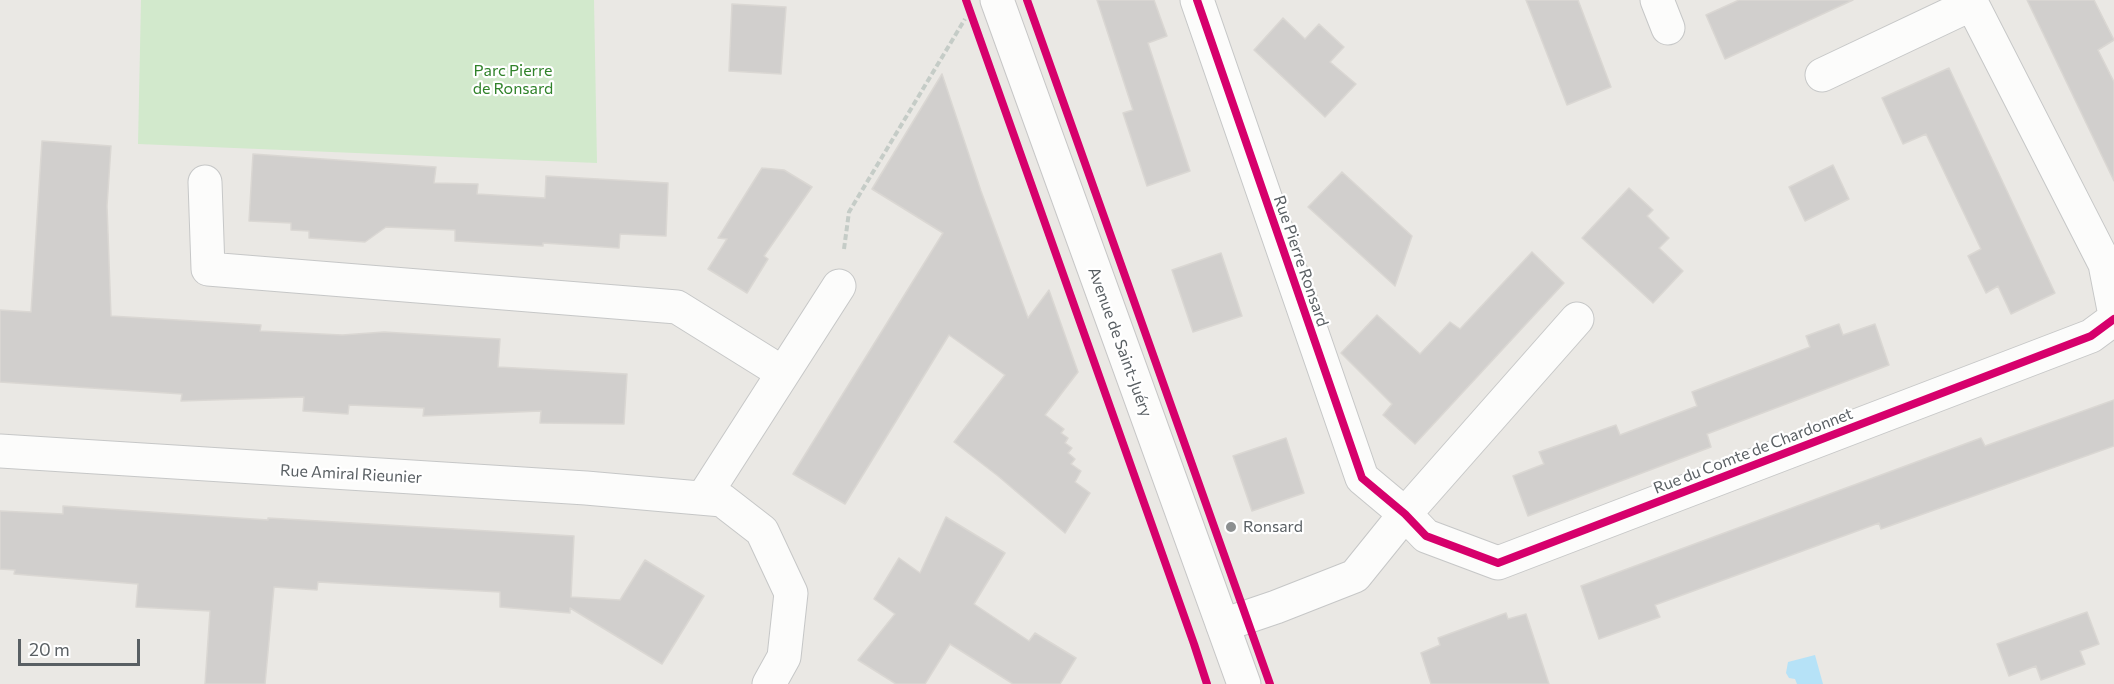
<!DOCTYPE html>
<html>
<head>
<meta charset="utf-8">
<style>
	body { margin:0 }
	#map { position:relative; width:2114px; height:684px; overflow:hidden; background:#eae8e4; font-family:Commissioner,sans-serif }
	canvas { display:block }
	.scale { position:absolute; left:18px; top:639px; width:122px; height:27px; box-sizing:border-box; border:3px solid #595f63; border-top:0; padding-left:8px; font-size:18px; line-height:21px; white-space:nowrap; color:#595f63; -webkit-text-stroke:4px #fff; paint-order:stroke }
</style>
</head>
<body>
<div id="map">
<canvas width="2114" height="684"></canvas>
<div class="scale">20 m</div>
</div>
<script>
const ctx = document.querySelector('canvas').getContext('2d');
ctx.lineJoin = 'round';
function fill(path, color) { ctx.fillStyle = color; ctx.fill(path, 'evenodd'); }
const toPath = rows => new Path2D(rows.map(r => 'M' + r).join(''));
function stroke(path, color, width, dash) { ctx.strokeStyle = color; ctx.lineWidth = width; ctx.lineCap = dash ? 'butt' : 'round'; ctx.setLineDash(dash || []); ctx.stroke(path); }
function write(font, color, halo, rows, align = 'center') {
  ctx.font = font + ' Commissioner,sans-serif'; ctx.lineWidth = 4.5; ctx.setLineDash([]); ctx.textBaseline = 'middle'; ctx.strokeStyle = halo; ctx.fillStyle = color; for (const [text, x, y, turn = 0] of rows) {
    ctx.save(); ctx.translate(x, y); ctx.rotate((+turn || 0) * Math.PI / 180); ctx.textAlign = isNaN(turn) ? turn : align; if (halo) ctx.strokeText(text, 0, 0); ctx.fillText(text, 0, 0); ctx.restore();
  }
}
const green = toPath([
	[141,0,594,0,597,163,138,144]
]);
const water = toPath([
	[1815,655,1823,684,1797,684,1795,679,1789,678,1786,673,1788,662]
]);
const building = toPath([
	[1097,0,1154,0,1167,36,1148,43,1190,171,1147,186,1123,113,1133,110,1097,0],
	[1526,0,1578,0,1611,87,1567,105,1526,0],
	[1739,0,1853,0,1725,59,1706,15,1739,0],
	[2027,0,2094,0,2114,40,2098,50,2114,82,2114,181,2027,0],
	[732,4,786,7,781,74,729,71,732,4],
	[1283,18,1305,39,1319,24,1344,47,1330,62,1356,84,1325,117,1254,50,1283,18],
	[1949,68,2055,293,2011,314,1998,286,1986,293,1968,256,1981,249,1926,134,1903,144,1882,98,1949,68],
	[942,74,981,191,1028,318,1049,290,1078,372,1045,415,1064,429,1061,433,1068,438,1065,443,1072,448,1068,453,1075,459,1071,464,1081,471,1075,482,1090,493,1065,533,998,476,954,442,1005,375,949,335,845,504,793,474,943,233,872,189,942,74],
	[42,141,111,146,107,206,111,316,261,325,260,331,342,335,384,332,500,339,498,367,627,374,624,424,540,423,541,411,423,416,424,408,349,405,348,414,303,411,304,397,181,401,182,394,0,382,0,310,31,312,42,141],
	[253,154,436,167,434,183,478,184,477,194,545,198,546,176,668,183,666,236,620,234,619,248,543,243,543,246,455,241,455,230,386,227,365,242,309,238,309,231,291,230,291,223,249,221,253,154],
	[1833,165,1849,199,1805,221,1789,187,1833,165],
	[762,168,784,170,812,187,764,256,768,259,747,293,708,269,727,239,718,238,762,168],
	[1342,172,1412,236,1395,286,1308,207,1342,172],
	[1629,188,1653,210,1647,216,1669,238,1659,248,1683,271,1653,303,1582,238,1629,188],
	[1532,252,1564,283,1415,444,1383,415,1392,404,1341,353,1377,315,1420,354,1450,322,1460,329,1532,252],
	[1221,253,1242,316,1193,332,1172,270,1221,253],
	[1839,324,1843,335,1875,324,1889,365,1707,434,1711,447,1528,516,1513,476,1544,464,1539,452,1616,425,1620,435,1697,406,1692,392,1810,347,1806,336,1839,324],
	[2114,400,2114,446,1881,529,1879,523,1655,605,1660,617,1599,639,1581,586,1981,438,1985,446,2114,400],
	[1286,438,1304,493,1252,511,1233,456,1286,438],
	[63,506,268,520,268,518,574,536,571,597,620,600,645,560,704,596,662,664,570,608,570,613,500,607,500,592,318,582,317,590,274,587,265,684,205,684,210,611,136,607,138,584,14,574,15,570,0,569,0,511,63,514,63,506],
	[946,517,1005,553,974,604,1029,641,1035,633,1076,658,1060,684,1013,684,950,644,925,684,896,684,858,660,895,614,874,599,899,558,920,573,946,517],
	[2087,612,2099,644,2080,651,2085,664,2041,680,2036,666,2009,676,1997,644,2087,612],
	[1506,613,1508,619,1526,614,1549,684,1431,684,1421,653,1440,645,1438,638,1506,613]
]);
const path = toPath([
	[844,249,849,212,965,19]
]);
const minor = toPath([
	[1197,0,1362,478,1405,514,1426,536,1498,563,2091,336,2114,319],
	[1657,0,1668,28],
	[1970,0,2105,264,2114,310],
	[1822,75,1972,4],
	[205,182,208,269,677,307,783,373],
	[0,451,586,488,722,500,762,531,791,593,784,657,769,684],
	[703,498,839,286],
	[1223,625,1276,607,1355,576,1405,514,1577,319]
]);
const secondary = toPath([
	[997,0,1244,684]
]);
const cycleway = toPath([
	[966,0,1194,644,1207,684],
	[1027,0,1270,684],
	[1197,0,1362,478,1405,514,1426,536,1498,563,2091,336,2114,319]
]);
const markers = [
	[1231,527,6,"#8c8f90"]
];
const parkNames = [
	["Parc Pierre",513,71],
	["de Ronsard",513,89]
];
const streetNames = [
	["Rue Pierre Ronsard",1301,261,71],
	["Avenue de Saint-Juéry",1120,342,70],
	["Rue du Comte de Chardonnet",1753,451,-21],
	["Rue Amiral Rieunier",351,474,3]
];
const poiNames = [
	["Ronsard",1243,527]
];
fill(green, '#d2e9cc');
fill(water, '#b6e2f7');
fill(building, '#d1cfcd');
stroke(building, '#dad7d3', 1.5);
stroke(minor, '#c6c7c7', 35);
stroke(secondary, '#c7c7c7', 35);
stroke(path, '#c5ccc7', 4, [6, 3]);
stroke(minor, '#fcfcfb', 33);
stroke(secondary, '#fcfcfb', 33);
stroke(cycleway, '#d6006c', 8);
for (const [x, y, r, color] of markers) { const dot = new Path2D(); dot.arc(x, y, r, 0, 2 * Math.PI); ctx.fillStyle = color; ctx.fill(dot); stroke(dot, '#fff', 2); }
write('16px', '#30822a', '#fff', parkNames);
write('16px', '#595f63', '#fff', streetNames);
write('16px', '#595f63', '#fff', poiNames, 'left');
</script>
</body>
</html>
